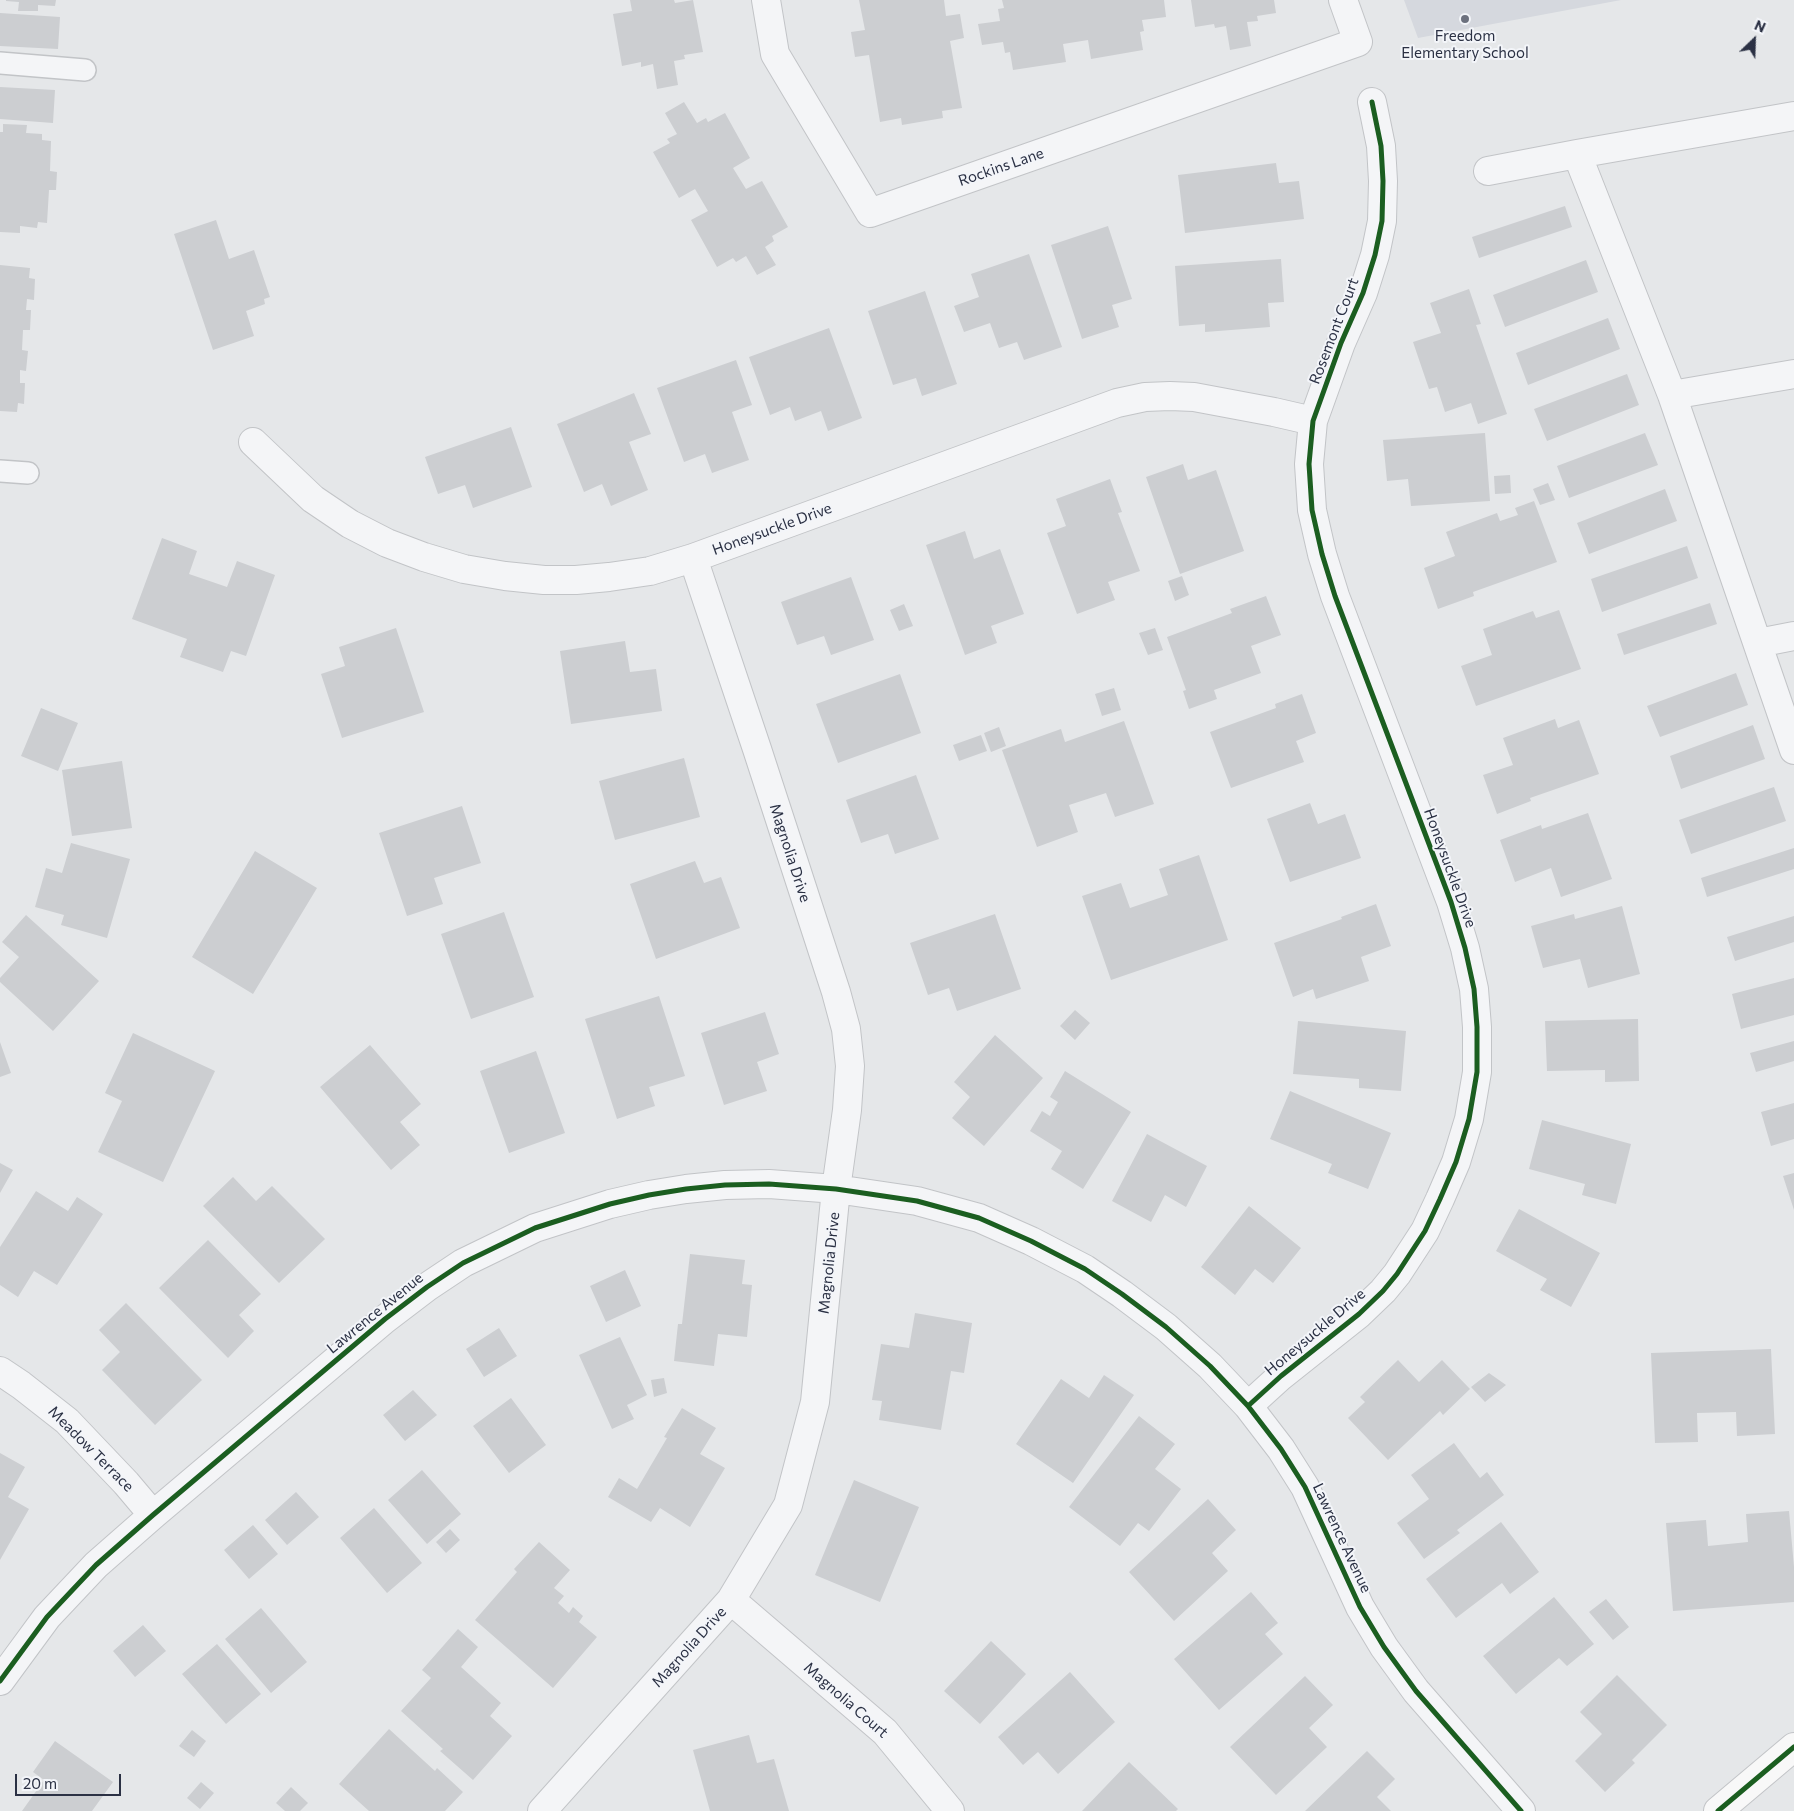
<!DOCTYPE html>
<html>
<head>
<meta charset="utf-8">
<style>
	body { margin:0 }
	#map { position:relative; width:1794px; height:1811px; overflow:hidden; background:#e5e7e9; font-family:Commissioner,sans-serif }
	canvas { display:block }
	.north { position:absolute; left:1729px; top:15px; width:50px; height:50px; -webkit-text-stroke:4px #f3f5f9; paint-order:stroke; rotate:24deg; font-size:14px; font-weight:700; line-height:20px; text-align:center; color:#2b3144 }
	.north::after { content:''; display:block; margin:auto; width:18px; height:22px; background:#2b3144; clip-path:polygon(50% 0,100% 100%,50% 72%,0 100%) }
	.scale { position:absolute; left:15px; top:1774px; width:106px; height:22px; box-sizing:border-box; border:2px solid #2b3144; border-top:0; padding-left:6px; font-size:15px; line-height:18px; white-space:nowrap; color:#2b3144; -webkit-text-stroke:4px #f3f5f9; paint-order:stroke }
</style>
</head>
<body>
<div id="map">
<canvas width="1794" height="1811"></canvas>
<div class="north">N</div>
<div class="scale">20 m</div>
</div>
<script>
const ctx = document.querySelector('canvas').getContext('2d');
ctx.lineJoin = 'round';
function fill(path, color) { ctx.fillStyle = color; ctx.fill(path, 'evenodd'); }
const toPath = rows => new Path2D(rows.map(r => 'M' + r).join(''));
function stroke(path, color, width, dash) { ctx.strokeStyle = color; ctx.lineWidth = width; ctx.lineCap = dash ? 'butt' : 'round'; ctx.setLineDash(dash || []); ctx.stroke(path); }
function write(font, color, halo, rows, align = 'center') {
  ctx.font = font + ' Commissioner,sans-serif'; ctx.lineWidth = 4; ctx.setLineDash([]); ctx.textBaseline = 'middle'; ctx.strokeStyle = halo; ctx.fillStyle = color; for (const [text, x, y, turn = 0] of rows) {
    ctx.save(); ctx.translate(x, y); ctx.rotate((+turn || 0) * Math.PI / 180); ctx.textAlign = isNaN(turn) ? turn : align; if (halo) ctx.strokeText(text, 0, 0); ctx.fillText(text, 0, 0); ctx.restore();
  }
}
const built = toPath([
	[1404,0,1621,0,1418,38]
]);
const building = toPath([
	[6,0,56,0,55,6,38,5,38,11,18,11,19,2,6,1],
	[630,0,674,0,675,3,693,0,703,52,684,55,685,59,674,61,678,85,657,89,653,64,641,67,641,62,622,66,613,14,632,11],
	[859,0,944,0,946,16,960,14,964,38,950,41,962,108,942,111,943,118,902,125,901,118,880,122,869,55,855,57,851,32,865,30],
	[1002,0,1164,0,1166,17,1142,20,1144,31,1140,32,1143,50,1091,59,1088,40,1063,44,1066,62,1013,70,1010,52,1005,53,1003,42,982,45,978,24,1000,21,998,9,1004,8],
	[1191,0,1274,0,1276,13,1257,16,1258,21,1247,22,1251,46,1230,50,1226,26,1215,28,1214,24,1195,27],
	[0,13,60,17,58,49,0,46],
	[0,87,55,90,53,123,0,119],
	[684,102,697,123,706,118,708,122,725,113,750,158,733,168,746,189,762,181,788,227,772,236,774,241,765,247,776,265,757,275,746,256,736,262,733,258,717,267,691,220,708,211,695,189,679,198,653,152,670,143,667,139,677,134,665,113],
	[3,124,27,125,26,133,42,134,42,140,51,141,50,171,57,172,56,190,49,190,47,223,38,222,37,228,20,226,20,233,0,232,0,132,3,132],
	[1276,163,1279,183,1299,181,1304,219,1185,233,1178,175],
	[1565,206,1572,227,1479,258,1472,237],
	[216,220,229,259,254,250,270,297,264,299,265,304,246,311,254,336,213,350,174,234],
	[1108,226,1132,299,1112,305,1119,327,1082,339,1051,245],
	[1029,254,1062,347,1024,360,1017,342,999,348,990,323,964,332,954,306,979,297,971,274],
	[1281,259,1284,302,1268,303,1270,327,1205,332,1205,324,1179,326,1175,266],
	[1586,260,1598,292,1505,327,1493,295],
	[0,265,30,268,29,278,35,279,34,300,27,299,26,310,31,310,30,330,23,330,22,350,28,351,26,371,20,370,20,383,25,383,24,404,18,403,17,412,0,411],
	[1469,289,1481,324,1476,325,1507,414,1478,424,1471,403,1445,412,1437,387,1429,389,1413,342,1441,333,1430,303],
	[925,291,957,384,922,396,916,378,893,385,868,311],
	[1608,318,1620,349,1528,385,1516,353],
	[829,328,862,418,828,431,821,411,795,421,790,407,770,415,749,357],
	[736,360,752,405,732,412,749,460,712,473,705,454,684,462,657,388],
	[1627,374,1639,405,1547,441,1534,409],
	[634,393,651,434,629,442,648,490,611,506,602,484,584,492,557,424],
	[511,427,532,487,473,508,465,485,438,494,425,457],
	[1485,433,1490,501,1411,506,1408,479,1387,481,1383,440],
	[1645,433,1658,465,1569,498,1557,466],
	[1183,464,1188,480,1216,470,1244,551,1180,574,1146,477],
	[1510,475,1511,493,1495,494,1494,476],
	[1110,479,1122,512,1118,513,1140,571,1108,582,1115,600,1077,614,1047,533,1066,526,1056,499],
	[1548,483,1555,500,1540,505,1533,489],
	[1665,489,1677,521,1589,554,1577,523],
	[1534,501,1557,562,1473,592,1474,596,1438,609,1424,568,1455,556,1446,532,1497,513,1500,521,1518,515,1515,508],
	[965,531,974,559,1000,549,1024,614,991,626,997,643,965,655,926,545],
	[162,538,197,551,189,574,227,587,237,561,275,575,246,656,231,651,223,672,180,657,187,639,132,619],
	[1687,546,1698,578,1602,612,1591,579],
	[1182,576,1189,595,1175,601,1168,581],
	[851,577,874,640,831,655,824,636,797,645,781,602],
	[1266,596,1281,635,1251,646,1261,673,1214,690,1217,699,1189,709,1183,691,1186,690,1167,637,1232,613,1230,609],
	[1710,603,1717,624,1624,655,1617,634],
	[904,604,913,626,899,631,890,610],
	[1559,610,1581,669,1476,706,1461,666,1492,655,1483,629,1533,611,1536,618],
	[396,628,424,712,342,738,321,674,345,666,339,647],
	[1155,628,1163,650,1148,655,1139,633],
	[625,641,630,672,656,669,662,711,571,724,560,651],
	[1736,673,1748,705,1660,737,1647,706],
	[900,674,921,733,838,763,816,704],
	[1114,688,1121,710,1102,716,1095,694],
	[1302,694,1316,733,1296,741,1304,762,1231,788,1210,732,1276,708,1275,704],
	[41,708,78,723,58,771,21,756],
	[1555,719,1558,728,1579,720,1599,774,1530,798,1531,801,1497,814,1483,775,1513,765,1503,738],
	[1124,721,1154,804,1115,817,1106,793,1069,805,1078,832,1037,847,1002,750,1061,729,1065,742],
	[1753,725,1765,759,1681,789,1670,756],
	[999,727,1006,746,991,752,984,733],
	[981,735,987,751,959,761,953,745],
	[684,758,700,817,615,840,599,781],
	[122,761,132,828,72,836,62,770],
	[916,775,939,839,895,854,888,834,861,843,846,800],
	[1774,787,1786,821,1691,854,1679,820],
	[1310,803,1318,824,1345,814,1361,858,1290,882,1267,819],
	[462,806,481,863,434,878,443,904,407,916,379,833],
	[1588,813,1612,879,1561,897,1551,868,1515,882,1500,840,1541,825,1542,829],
	[71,843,130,859,107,938,61,925,64,915,35,907,46,868,62,873],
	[1794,848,1794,869,1707,897,1701,878],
	[255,851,317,888,253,994,192,957],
	[1199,855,1228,940,1111,980,1082,896,1121,883,1130,908,1168,895,1159,869],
	[695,861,704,883,721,877,740,928,656,959,630,884],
	[1376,904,1391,946,1361,957,1369,981,1316,999,1313,989,1293,997,1274,943,1342,919,1341,917],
	[1622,906,1640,974,1588,988,1580,959,1543,968,1531,926,1574,914,1575,919],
	[504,912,534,997,471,1019,441,934],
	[995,914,1021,989,957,1011,949,988,928,995,910,943],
	[26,915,99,981,53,1031,0,982,0,978,19,957,2,942],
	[1794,916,1794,942,1735,961,1727,937],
	[1794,978,1794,1015,1741,1029,1732,994],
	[659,996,685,1076,649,1087,655,1106,617,1119,585,1019],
	[1075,1010,1090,1023,1075,1040,1060,1026],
	[765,1012,779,1054,757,1062,767,1091,724,1105,701,1033],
	[1638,1019,1639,1081,1605,1082,1605,1070,1547,1071,1545,1021],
	[1298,1021,1406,1031,1401,1091,1359,1088,1359,1079,1293,1074],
	[133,1033,215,1071,163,1182,98,1152,122,1101,105,1093],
	[995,1035,1043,1078,984,1146,952,1118,970,1097,954,1082],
	[1794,1041,1794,1061,1756,1072,1750,1053],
	[0,1042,11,1073,0,1077],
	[370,1045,421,1104,400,1122,420,1145,391,1170,320,1087],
	[536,1051,565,1133,509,1153,480,1071],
	[1065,1071,1131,1112,1083,1189,1051,1169,1062,1151,1030,1131,1042,1111,1050,1116,1058,1102,1050,1097],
	[1290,1091,1391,1133,1368,1189,1328,1173,1332,1164,1270,1139],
	[1794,1103,1794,1139,1771,1146,1761,1112],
	[1542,1120,1631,1144,1616,1204,1582,1195,1585,1184,1529,1169],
	[1147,1134,1207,1166,1186,1207,1165,1195,1151,1222,1112,1201],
	[0,1163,13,1170,0,1193],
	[1794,1173,1794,1210,1783,1176],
	[233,1177,256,1201,272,1186,325,1239,279,1283,203,1206],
	[36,1191,68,1211,77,1197,103,1214,57,1285,34,1271,18,1297,0,1285,0,1247],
	[1249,1206,1301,1248,1273,1283,1255,1269,1235,1295,1201,1267],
	[1519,1209,1600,1253,1571,1307,1540,1290,1547,1279,1496,1251],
	[208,1240,261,1294,239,1315,254,1331,228,1358,159,1288],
	[690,1254,745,1260,742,1284,752,1285,747,1337,718,1334,714,1366,674,1361,678,1324,682,1324],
	[625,1270,641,1306,606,1322,590,1286],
	[126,1303,202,1380,155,1425,102,1370,120,1352,99,1330],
	[915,1313,972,1323,964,1373,951,1371,941,1430,879,1420,882,1401,872,1400,881,1344,909,1348],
	[499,1328,517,1356,484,1377,466,1349],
	[620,1337,647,1395,627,1405,634,1419,612,1429,579,1355],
	[1771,1349,1775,1434,1737,1436,1736,1412,1697,1413,1698,1442,1655,1443,1651,1353],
	[1398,1360,1419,1382,1442,1360,1470,1389,1443,1415,1440,1411,1388,1460,1348,1418,1365,1402,1360,1397],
	[1489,1373,1506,1385,1485,1402,1471,1387],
	[1104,1375,1134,1395,1073,1483,1016,1444,1061,1379,1089,1398],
	[664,1378,667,1393,654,1397,651,1380],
	[413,1390,437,1415,405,1441,383,1415],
	[511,1398,546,1445,509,1473,473,1426],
	[682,1408,716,1428,700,1454,725,1468,690,1527,660,1508,651,1522,608,1497,619,1478,637,1489,667,1438,664,1437],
	[1139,1416,1175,1444,1155,1469,1181,1489,1149,1531,1138,1523,1120,1546,1069,1507],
	[1454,1443,1480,1478,1487,1472,1504,1495,1457,1530,1460,1533,1424,1559,1397,1523,1429,1499,1411,1475],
	[0,1453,25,1467,8,1497,29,1509,0,1560],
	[422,1470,461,1514,427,1544,388,1500],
	[854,1480,919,1507,880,1602,815,1575],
	[296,1492,319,1517,287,1545,265,1520],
	[1208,1499,1236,1530,1212,1553,1228,1571,1174,1621,1129,1572],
	[374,1508,422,1563,387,1593,340,1538],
	[1789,1511,1794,1567,1794,1602,1673,1611,1666,1523,1706,1520,1708,1546,1748,1542,1746,1514],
	[1501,1522,1539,1572,1510,1594,1502,1583,1456,1618,1426,1579],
	[253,1525,278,1554,249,1579,224,1550],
	[450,1529,460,1540,446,1553,436,1542],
	[539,1542,570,1570,554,1588,564,1596,558,1603,569,1613,573,1607,583,1616,579,1622,597,1637,553,1688,475,1620,517,1572,514,1569],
	[1251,1592,1278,1623,1265,1634,1283,1654,1219,1710,1174,1659],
	[1554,1597,1594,1644,1567,1666,1559,1658,1516,1694,1483,1656],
	[1606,1599,1629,1627,1613,1640,1589,1612],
	[261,1608,307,1662,271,1693,225,1639],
	[143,1625,166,1651,135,1677,113,1651],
	[458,1629,478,1647,461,1667,501,1703,490,1716,512,1736,473,1780,440,1751,443,1749,401,1711,431,1678,422,1670],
	[991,1641,1026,1674,980,1724,944,1691],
	[217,1644,261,1694,226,1724,182,1674],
	[1070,1672,1115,1722,1058,1774,1038,1752,1023,1765,998,1737],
	[1617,1675,1667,1725,1632,1760,1635,1763,1605,1792,1575,1761,1602,1734,1580,1712],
	[1305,1676,1333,1705,1309,1728,1327,1747,1276,1795,1230,1747],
	[389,1729,435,1771,437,1768,463,1792,445,1811,369,1811,339,1784],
	[192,1730,206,1741,194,1757,179,1746],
	[749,1735,757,1763,774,1759,789,1811,710,1811,693,1750],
	[55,1741,113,1782,92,1811,22,1811,44,1780,33,1772],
	[1367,1751,1395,1779,1377,1797,1391,1811,1305,1811],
	[1129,1762,1178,1809,1176,1811,1082,1811],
	[201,1782,214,1793,200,1809,187,1798],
	[291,1787,308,1803,300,1811,285,1811,276,1803]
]);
const service = toPath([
	[0,63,85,70],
	[0,471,28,473]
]);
const minor = toPath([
	[766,0,775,54,870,213,1358,42,1343,0],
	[1577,154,1672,395,1794,750],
	[1488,171,1577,154,1794,116],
	[1672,395,1794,374],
	[253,442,313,499,350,524,387,543,424,557,464,569,505,576,544,580,576,580,609,577,650,571,693,558,1117,403,1145,397,1170,396,1194,397,1274,412,1313,421],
	[1758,643,1794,636],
	[0,1371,21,1385,67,1421,126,1483,153,1515],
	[1248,1406,1281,1376,1359,1314,1383,1291,1397,1274,1425,1231,1440,1199,1456,1162,1469,1119,1477,1072,1477,1027,1474,989,1465,948,1451,902,1335,596,1322,554,1312,510,1309,464,1313,421,1341,343,1363,293,1375,255,1382,221,1383,181,1381,146,1372,102],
	[731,1600,885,1732,950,1811],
	[0,1681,47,1617,96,1565,153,1515,385,1319,427,1287,463,1263,535,1228,610,1204,649,1195,686,1189,725,1185,769,1184,836,1189,917,1201,979,1218,1031,1241,1085,1269,1122,1294,1166,1327,1210,1366,1248,1406,1281,1449,1305,1487,1360,1607,1384,1647,1416,1691,1521,1811],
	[542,1811,731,1600,788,1505,815,1402,836,1189,847,1110,850,1066,846,1029,836,992,757,749,693,558]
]);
const secondary = toPath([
	[1718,1811,1794,1747]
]);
const cycleway = toPath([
	[1248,1406,1281,1376,1359,1314,1383,1291,1397,1274,1425,1231,1440,1199,1456,1162,1469,1119,1477,1072,1477,1027,1474,989,1465,948,1451,902,1335,596,1322,554,1312,510,1309,464,1313,421,1341,343,1363,293,1375,255,1382,221,1383,181,1381,146,1372,102],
	[0,1681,47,1617,96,1565,153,1515,385,1319,427,1287,463,1263,535,1228,610,1204,649,1195,686,1189,725,1185,769,1184,836,1189,917,1201,979,1218,1031,1241,1085,1269,1122,1294,1166,1327,1210,1366,1248,1406,1281,1449,1305,1487,1360,1607,1384,1647,1416,1691,1521,1811],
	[1718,1811,1794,1747]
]);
const markers = [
	[1465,19,5,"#6c717e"]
];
const poiNames = [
	["Freedom",1465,36],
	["Elementary School",1465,53]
];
const streetNames = [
	["Rockins Lane",1001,167,-19],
	["Rosemont Court",1334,331,-69],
	["Honeysuckle Drive",772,529,-20],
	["Magnolia Drive",790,853,72],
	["Honeysuckle Drive",1450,868,70],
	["Magnolia Drive",829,1263,-84],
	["Lawrence Avenue",375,1313,-39],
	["Honeysuckle Drive",1315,1332,-40],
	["Meadow Terrace",91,1449,45],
	["Lawrence Avenue",1342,1538,65],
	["Magnolia Drive",689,1647,-48],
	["Magnolia Court",846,1700,41]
];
fill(built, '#d5d8de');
fill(building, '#ccced1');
stroke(service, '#c2c4c7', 24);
stroke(minor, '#c2c4c7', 30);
stroke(secondary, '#c2c4c7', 30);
stroke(service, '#f4f5f7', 21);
stroke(minor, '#f4f5f7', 28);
stroke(secondary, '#f8f8f8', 28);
stroke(cycleway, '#1b5e20', 5);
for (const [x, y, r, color] of markers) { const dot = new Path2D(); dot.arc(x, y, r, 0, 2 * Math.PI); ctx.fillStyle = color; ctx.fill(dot); stroke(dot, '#f3f5f9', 2); }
write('15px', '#2b3144', '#f3f5f9', poiNames);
write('15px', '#2b3144', '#f3f5f9', streetNames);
</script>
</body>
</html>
